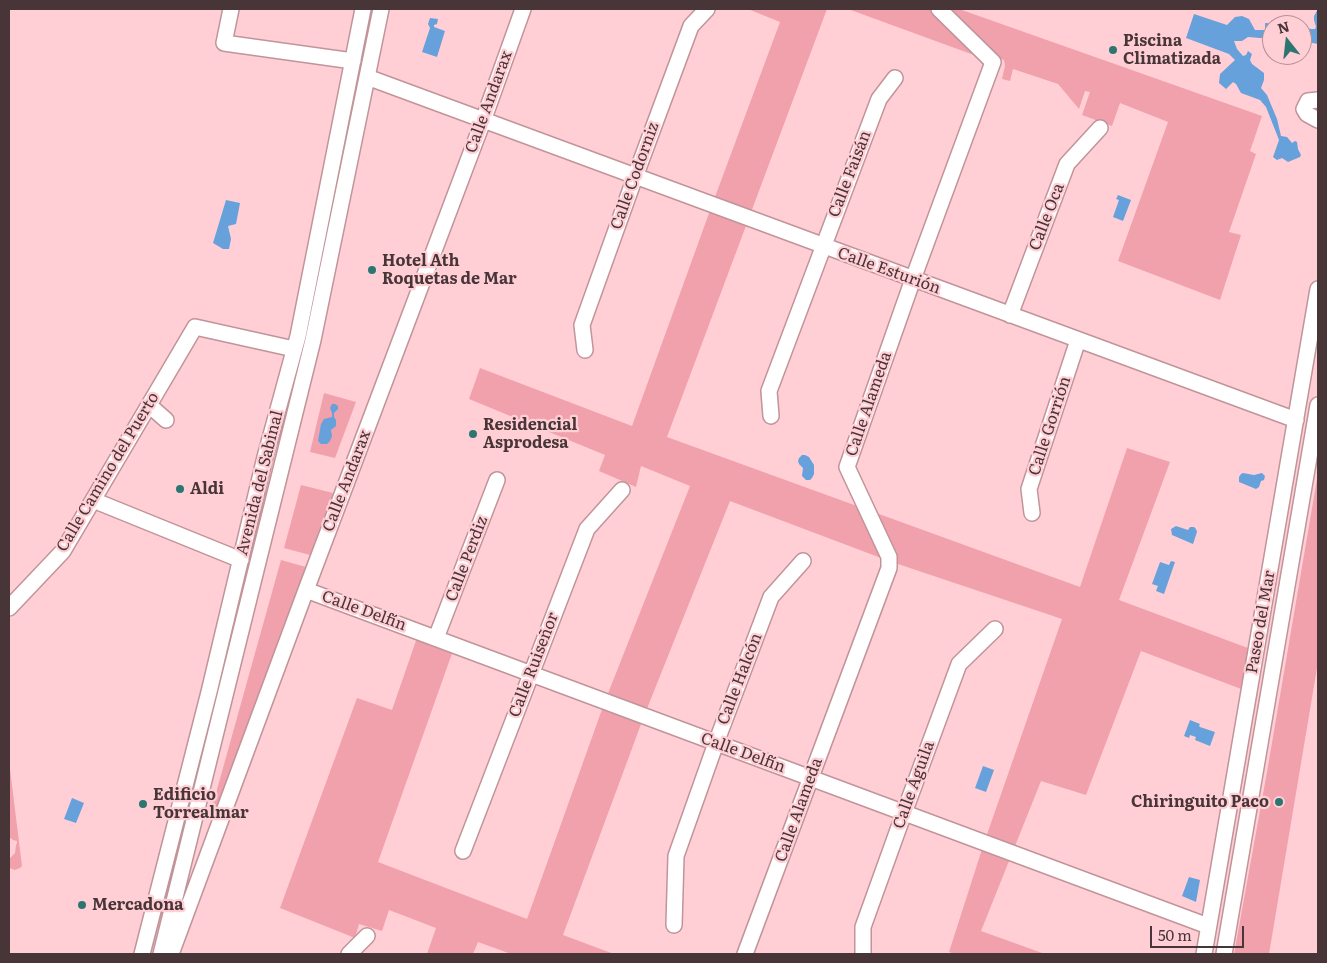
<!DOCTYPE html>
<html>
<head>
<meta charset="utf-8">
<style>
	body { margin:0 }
	#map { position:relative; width:1327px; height:963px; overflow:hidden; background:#ffcfd5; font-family:Literata,serif }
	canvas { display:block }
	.frame { position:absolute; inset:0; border:10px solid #483537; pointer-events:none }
	.north { position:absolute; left:1262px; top:15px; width:50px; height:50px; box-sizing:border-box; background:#ffcfd5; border:1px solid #b69196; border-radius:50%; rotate:344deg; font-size:14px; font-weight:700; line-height:20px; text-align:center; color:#483537 }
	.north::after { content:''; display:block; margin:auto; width:18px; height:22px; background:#2c7570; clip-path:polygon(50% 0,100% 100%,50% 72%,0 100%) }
	.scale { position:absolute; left:1150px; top:926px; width:94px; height:22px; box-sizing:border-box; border:2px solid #483537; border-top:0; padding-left:6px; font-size:15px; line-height:18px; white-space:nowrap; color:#483537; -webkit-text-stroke:4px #ffcfd5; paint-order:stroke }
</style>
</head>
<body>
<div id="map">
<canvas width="1327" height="963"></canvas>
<div class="frame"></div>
<div class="north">N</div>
<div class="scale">50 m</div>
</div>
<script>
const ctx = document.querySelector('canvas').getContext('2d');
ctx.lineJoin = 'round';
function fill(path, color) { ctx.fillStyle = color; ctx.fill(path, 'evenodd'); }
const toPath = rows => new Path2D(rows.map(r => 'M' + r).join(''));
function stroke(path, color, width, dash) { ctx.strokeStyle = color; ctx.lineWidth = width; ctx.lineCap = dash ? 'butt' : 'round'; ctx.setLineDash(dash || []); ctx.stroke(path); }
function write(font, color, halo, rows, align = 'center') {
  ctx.font = font + ' Literata,serif'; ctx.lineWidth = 4.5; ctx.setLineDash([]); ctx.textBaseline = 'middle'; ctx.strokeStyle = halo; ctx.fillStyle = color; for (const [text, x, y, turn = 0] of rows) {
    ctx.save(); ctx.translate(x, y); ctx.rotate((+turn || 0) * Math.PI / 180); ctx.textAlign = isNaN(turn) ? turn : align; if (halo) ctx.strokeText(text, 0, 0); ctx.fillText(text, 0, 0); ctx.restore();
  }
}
const green = toPath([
	[748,9,827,9,667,437,1080,587,1127,448,1170,462,1119,600,1256,651,1249,692,1141,651,1086,795,1041,781,981,931,1045,954,955,954,949,952,984,843,1062,619,889,561,730,501,644,716,563,935,614,954,511,954,478,942,473,954,427,954,436,928,389,910,382,931,359,924,355,938,280,908,357,698,392,710,419,632,455,645,378,862,527,919,605,701,690,486,641,466,636,487,599,471,605,455,469,399,480,368,632,426,712,205,780,22],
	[848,9,959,9,1262,116,1250,151,1256,154,1229,232,1241,235,1220,300,1118,261,1168,122,1120,103,1112,126,1082,115,1090,92,1085,91,1079,109,1058,84,1013,69,1010,81,1002,79,1005,66,1004,60,984,53,993,62],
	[324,393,356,402,335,458,310,452],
	[1318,473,1318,662,1269,954,1234,954,1267,772],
	[301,485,333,493,310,555,284,548],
	[281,560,306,567,220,814,211,811],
	[9,761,22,866,20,868,15,870,9,868,9,859,15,853,16,845,17,843,17,841,13,840,9,837]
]);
const water = toPath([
	[1318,9,1318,44,1302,41,1302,28,1312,29,1315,29,1316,27,1314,20,1314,16],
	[1194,14,1227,25,1235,17,1242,16,1249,19,1255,30,1265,30,1265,23,1281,24,1282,25,1272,25,1272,39,1248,37,1242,41,1234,41,1237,49,1243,56,1246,55,1248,51,1252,54,1250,60,1252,64,1264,73,1264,80,1261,88,1267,95,1277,119,1281,136,1287,137,1292,143,1295,141,1297,142,1298,149,1301,155,1300,157,1288,162,1282,158,1277,160,1273,157,1279,140,1266,107,1260,100,1241,93,1236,84,1233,82,1226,89,1219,83,1220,74,1235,60,1229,54,1186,38],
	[430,18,438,19,437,24,434,25,434,27,445,31,437,57,422,52,430,28,428,24],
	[1118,195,1131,200,1123,221,1113,217,1119,200,1116,199],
	[226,200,240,203,236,224,228,226,231,239,229,249,223,249,213,243],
	[332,404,335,404,338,406,338,409,334,413,334,417,336,420,336,426,331,430,332,436,330,441,327,444,321,444,318,441,321,424,324,419,332,417,332,413,330,408],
	[802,455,805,455,809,457,814,465,814,474,812,478,810,480,806,480,802,476,803,468,799,464,798,461,799,458],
	[1243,473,1254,475,1262,473,1265,476,1264,480,1261,481,1259,487,1256,489,1239,482,1239,477,1241,474],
	[1176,526,1188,530,1190,527,1194,527,1196,529,1197,532,1193,544,1172,535,1171,529],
	[1171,561,1175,562,1164,594,1156,591,1158,586,1152,584,1160,562,1169,565],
	[1190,720,1200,724,1199,726,1200,727,1215,732,1210,746,1195,740,1196,737,1190,735,1189,738,1184,736],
	[983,766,994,770,986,792,975,788],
	[72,798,84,803,76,823,64,819],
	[1189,877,1200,880,1196,902,1182,896]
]);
const minor = toPath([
	[231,9,224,43,353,61],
	[367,77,1296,420],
	[1318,100,1308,101,1304,109,1307,114,1318,120],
	[1010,315,1067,164,1100,128],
	[585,350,582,325,635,177,691,26,707,9],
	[149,405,166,420],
	[771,416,769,391,879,99,895,78],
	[93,500,241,560],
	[1032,513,1029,489,1078,340],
	[306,590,1208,926],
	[9,608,63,551,195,327,294,349],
	[436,638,497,480],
	[463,851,587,529,622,490],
	[674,925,676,856,716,743,771,597,803,561],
	[142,954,209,692,265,457,298,336,363,9],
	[161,954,313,340,381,9],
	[171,954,306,590,483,121,523,9],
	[349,954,367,936],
	[745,954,889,568,889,557,847,467,913,279,993,62,939,9],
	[863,954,863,927,904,813,959,664,995,629],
	[1204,954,1318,289],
	[1224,954,1318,405]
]);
const markers = [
	[1113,50,5,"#2c7570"],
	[372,270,5,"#2c7570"],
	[473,434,5,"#2c7570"],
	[180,489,5,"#2c7570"],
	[1279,802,5,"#2c7570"],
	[143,804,5,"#2c7570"],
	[82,905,5,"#2c7570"]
];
const poiNames = [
	["Piscina",1123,41],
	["Climatizada",1123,59],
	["Hotel Ath",382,261],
	["Roquetas de Mar",382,279],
	["Residencial",483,425],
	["Asprodesa",483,443],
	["Aldi",190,489],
	["Edificio",153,795],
	["Torrealmar",153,813],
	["Chiringuito Paco",1269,802,"right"],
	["Mercadona",92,905]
];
const streetNames = [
	["Calle Andarax",489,102,-70],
	["Calle Faisán",850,174,-69],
	["Calle Codorniz",635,176,-70],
	["Calle Oca",1047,217,-69],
	["Calle Esturión",889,271,20],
	["Calle Alameda",869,404,-71],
	["Calle Gorrión",1050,426,-72],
	["Calle Camino del Puerto",108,472,-59],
	["Calle Andarax",347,481,-69],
	["Avenida del Sabinal",260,483,-76],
	["Calle Perdiz",467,559,-69],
	["Calle Delfín",364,611,20],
	["Paseo del Mar",1261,622,-80],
	["Calle Ruiseñor",534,665,-69],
	["Calle Halcón",740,679,-69],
	["Calle Delfín",743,753,20],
	["Calle Águila",914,785,-70],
	["Calle Alameda",799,810,-70]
];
fill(green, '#f1a1ac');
fill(water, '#67a1db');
stroke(minor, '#c1949a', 18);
stroke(minor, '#fff', 15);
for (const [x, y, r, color] of markers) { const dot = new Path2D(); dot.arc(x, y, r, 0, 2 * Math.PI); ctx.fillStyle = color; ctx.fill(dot); stroke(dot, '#ffcfd5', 2); }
write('bold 16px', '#483537', '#ffcfd5', poiNames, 'left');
write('16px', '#483537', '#ffcfd5', streetNames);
</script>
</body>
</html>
